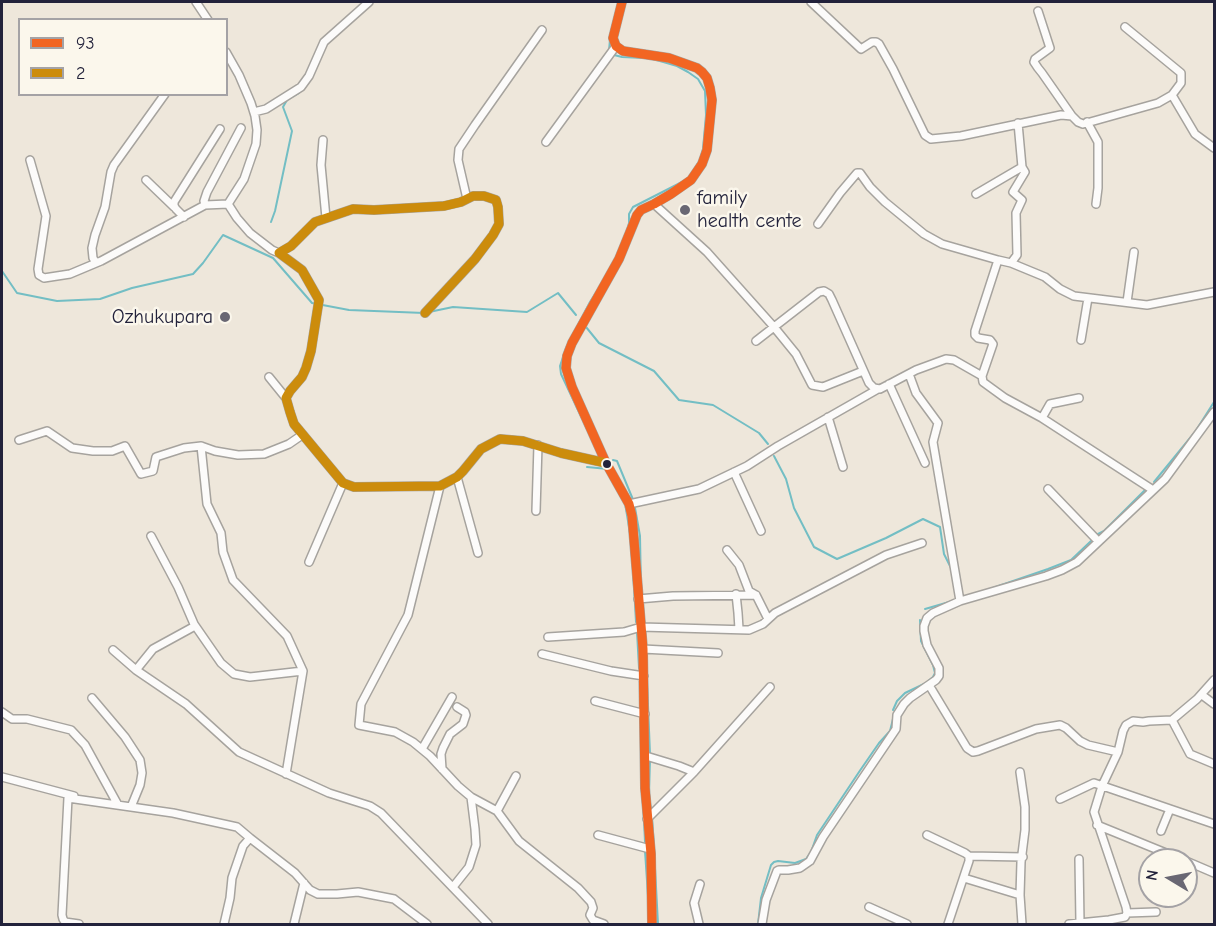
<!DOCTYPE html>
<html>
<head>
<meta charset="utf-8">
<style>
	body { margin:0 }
	#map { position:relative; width:1216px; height:926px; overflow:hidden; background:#eee7db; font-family:"Comic Neue",sans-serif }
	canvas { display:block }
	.frame { position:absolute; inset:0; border:3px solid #22223b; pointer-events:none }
	.legend { position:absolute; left:18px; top:18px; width:210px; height:78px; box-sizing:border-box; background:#fbf7ec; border:2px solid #a4a2a5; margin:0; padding:8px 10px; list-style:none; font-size:18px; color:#22223b }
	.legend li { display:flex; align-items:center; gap:12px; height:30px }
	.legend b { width:30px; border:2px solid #a4a2a5 }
	.north { position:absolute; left:1138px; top:848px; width:60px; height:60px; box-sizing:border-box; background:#fbf7ec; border:2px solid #a4a2a5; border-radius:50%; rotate:280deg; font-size:16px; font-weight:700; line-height:24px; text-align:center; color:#22223b }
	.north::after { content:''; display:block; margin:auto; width:21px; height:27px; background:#696773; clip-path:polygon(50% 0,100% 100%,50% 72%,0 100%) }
</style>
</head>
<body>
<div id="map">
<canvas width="1216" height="926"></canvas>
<div class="frame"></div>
<ul class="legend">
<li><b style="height:8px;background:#f26522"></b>93</li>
<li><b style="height:8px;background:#cc8c0c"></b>2</li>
</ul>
<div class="north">N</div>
</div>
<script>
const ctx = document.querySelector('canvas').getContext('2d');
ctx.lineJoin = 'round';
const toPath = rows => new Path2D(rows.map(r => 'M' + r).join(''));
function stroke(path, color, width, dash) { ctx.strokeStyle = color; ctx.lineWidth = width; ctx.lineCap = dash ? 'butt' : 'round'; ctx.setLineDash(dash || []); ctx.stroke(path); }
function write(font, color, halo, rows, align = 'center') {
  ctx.font = font + ' "Comic Neue",sans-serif'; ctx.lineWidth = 5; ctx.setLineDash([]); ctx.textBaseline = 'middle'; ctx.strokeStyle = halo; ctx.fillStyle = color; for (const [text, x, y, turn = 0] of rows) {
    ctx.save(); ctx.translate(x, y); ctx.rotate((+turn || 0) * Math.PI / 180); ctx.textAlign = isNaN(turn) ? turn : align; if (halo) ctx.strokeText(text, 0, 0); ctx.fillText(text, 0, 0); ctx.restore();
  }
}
const stream = toPath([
	[612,28,619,2],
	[609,51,610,39],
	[614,55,622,57,644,58],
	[653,59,677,66,688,72,698,79,705,91,706,115,703,149,700,160,691,174],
	[271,222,275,211,292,131,283,107,287,100,299,93],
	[627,231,629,223,629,214,633,207,682,182],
	[2,271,17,293,57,301,100,299,132,288,193,274,203,263,223,235,273,258,312,303,349,310,424,313],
	[429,312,453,307,527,312,558,293,576,315],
	[586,327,599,343,654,371,679,400,713,405,759,433,768,444],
	[588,431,561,374,560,366,566,348,590,302,601,285],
	[774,456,786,479,794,508,814,547,837,559,886,538,923,519,940,527,944,554,952,570],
	[613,460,617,461,634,502],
	[587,467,608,469],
	[1154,482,1195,432,1214,402],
	[625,503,630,533],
	[635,508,640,536,641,589],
	[1098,534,1104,531,1145,490],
	[633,569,636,622],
	[984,591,1048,569,1071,560,1091,541],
	[925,609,956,600],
	[637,632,639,668],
	[646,656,650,754],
	[640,680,640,705],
	[893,710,897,701,905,693,926,683,933,677,935,673,933,665,921,641,920,620],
	[650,760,649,794,651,811],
	[643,798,645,842],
	[652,817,654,847],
	[645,851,648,896],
	[655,868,658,924],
	[648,924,649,914],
	[758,924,761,898,771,865,774,862,778,861,795,863,806,859,811,852,817,835,859,772,879,743,890,731,893,719]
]);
const minor = toPath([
	[196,2,208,20],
	[622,2,613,38,616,46,623,51,669,58,697,68,702,72,707,78,710,88,712,100,707,150,702,164,691,180,671,194,654,204,641,210,637,215,619,259,572,343,567,356,566,368,572,387,606,463,629,504,632,516,643,649,645,788,651,854,652,924],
	[811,2,861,49,872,42,876,42,879,44,893,69,925,135,931,139,961,136,1061,115,1072,116,1078,122,1083,124,1158,103,1172,95,1181,83,1181,73,1125,27],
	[1038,11,1050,48,1035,59,1034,62,1038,68,1042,73,1072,116],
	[226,52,239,75,251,103,255,116,257,130,256,144,244,179,228,204],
	[1172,95,1195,134,1214,148],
	[254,112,266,109,301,87,309,76,324,42,369,2],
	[1087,122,1098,142,1098,188,1096,204],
	[323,140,321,165,326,218],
	[546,142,616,46],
	[30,160,46,216,38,269,39,275,44,278,70,274,101,261,205,205,228,204,237,218,250,233,272,250,279,253],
	[146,180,174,207],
	[976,194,1022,167],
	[467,199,458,160,459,149,475,125,542,30],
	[654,204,707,252,774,327,796,354,812,385,823,387,863,371],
	[205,205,204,201,207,192,241,128],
	[184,217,176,209,174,206,174,202,220,129],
	[818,224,840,193,857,173,860,173,870,187,885,202,924,234,942,244,998,260,1011,263,1045,277,1060,289,1074,296,1147,305,1214,292],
	[998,260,975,331,975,335,978,338,990,340,993,344,982,376,983,382,1005,398,1042,418,1153,490],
	[96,263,93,258,92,248,95,235,105,207,111,172,114,165,165,94],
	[1011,263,1017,255,1016,213,1022,200,1013,192,1025,172,1022,167,1018,123],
	[1127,302,1134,252],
	[425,313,475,259,493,235,499,224,498,207,496,200,484,196,473,196,461,202,444,206,374,210,353,209,315,222,291,246,279,253,302,270,319,300,311,351,306,368,302,377,290,391,286,398,290,412,294,424,343,483,354,487,440,486,457,477,463,471,481,449,500,439,523,441,561,453,606,463],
	[1081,340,1088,298],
	[756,341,819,292,824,291,829,294,832,300,869,383,874,388,880,389,916,370,946,359,954,360,982,376],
	[909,374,916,393,938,423,933,442,960,601],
	[269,377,286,398],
	[889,384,925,463],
	[828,417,843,467],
	[1042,418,1050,404,1079,398],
	[19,440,47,431,72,448,93,451,112,451,125,446,141,474,153,471,156,457,184,448,201,446,215,451,238,455,264,454,289,444,302,435],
	[201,446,207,504,221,533,223,552,233,580,287,636,303,671,286,774],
	[734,472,761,531],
	[457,477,478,553],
	[440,486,408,615,361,704,359,725,395,732,413,742,430,756,458,786,471,797,475,829,476,845,469,867,453,887],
	[1048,489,1098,541],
	[629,504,699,489,747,466,778,446,878,389],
	[536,511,538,445],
	[151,536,178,587,194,624,221,663,234,674,250,677,303,671],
	[727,550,739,565,749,591,756,595,768,619],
	[309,562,343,483],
	[736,594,738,613,739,629],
	[638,599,673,596,756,595],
	[548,637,624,632,641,627,749,630,763,624,775,613,886,555,922,543],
	[643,649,718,653],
	[113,650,136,670,186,704,239,752,329,793,370,806,381,813,488,924],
	[542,654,611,671,644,676],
	[136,670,153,649,195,626],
	[929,685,967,748,973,752,978,751,1036,729,1060,725,1066,728,1080,741,1088,745,1118,752],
	[1202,695,1214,704],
	[92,698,125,737,140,760,142,773,140,785,131,807],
	[595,701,645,714],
	[2,712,12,719,27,719,71,730,85,745,118,805],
	[1172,720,1190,754,1214,764],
	[422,749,452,697],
	[646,756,679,766,694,772],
	[442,769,441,754,443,748,450,734,463,724,466,715,465,712,457,707],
	[1020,772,1025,807,1025,830,1021,862,1020,895,1022,924],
	[2,777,74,796],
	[471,797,497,811,519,841,578,888,591,902,593,908,590,915,593,920,604,924],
	[1060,799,1094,783,1214,824],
	[497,811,516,776],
	[647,819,694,772,770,687],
	[1097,825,1183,860],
	[1161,831,1170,809],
	[598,835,650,849],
	[927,835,965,853,969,856,969,861,948,924],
	[969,856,1023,857],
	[1079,859,1080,923],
	[1186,861,1214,873],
	[964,878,1020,895],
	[869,907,907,924],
	[1127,913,1156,912],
	[79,924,65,922,63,919,62,915,68,798,173,813,237,827,250,838],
	[224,924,230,898,232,878,243,846,250,838,295,873,310,890,318,894,337,894,358,892,394,899,427,924],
	[294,924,304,883],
	[699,924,694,903,700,884],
	[762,924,766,900,777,871,779,870,788,870,800,868,810,861,823,837,896,729,897,715,904,704,910,698,936,680,939,676,939,668,927,645,924,631,924,626,927,618,933,613,960,601,1046,576,1062,570,1077,562,1165,479,1214,412],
	[1069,924,1109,920,1125,917,1127,913,1126,907,1094,812,1102,786,1118,752,1123,731,1126,725,1133,721,1143,722,1149,721,1172,720,1197,699,1214,680]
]);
const bus1 = toPath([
	[622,2,613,38,616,46,623,51,669,58,697,68,702,72,707,78,710,88,712,100,707,150,702,164,691,180,671,194,654,204,641,210,637,215,619,259,572,343,567,356,566,368,572,387,606,463,629,504,632,516,643,649,645,788,651,854,652,924]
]);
const bus2 = toPath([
	[425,313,475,259,493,235,499,224,498,207,496,200,484,196,473,196,461,202,444,206,374,210,353,209,315,222,291,246,279,253,302,270,319,300,311,351,306,368,302,377,290,391,286,398,290,412,294,424,343,483,354,487,440,486,457,477,463,471,481,449,500,439,523,441,561,453,606,463]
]);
const markers = [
	[685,210,6,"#696773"],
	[225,317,6,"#696773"],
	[607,464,5,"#22223b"]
];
const poiNames = [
	["family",697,198],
	["health cente",697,221],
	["Ozhukupara",213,317,"right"]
];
stroke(stream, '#73bec4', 2);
stroke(minor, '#a6a39e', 10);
stroke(minor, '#fcfbfa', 7);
stroke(bus1, '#f26522', 9);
stroke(bus2, '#cc8c0c', 9);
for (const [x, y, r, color] of markers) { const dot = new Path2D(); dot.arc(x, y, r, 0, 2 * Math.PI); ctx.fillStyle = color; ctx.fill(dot); stroke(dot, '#fbf7ec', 2); }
write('20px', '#22223b', '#fbf7ec', poiNames, 'left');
</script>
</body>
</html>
